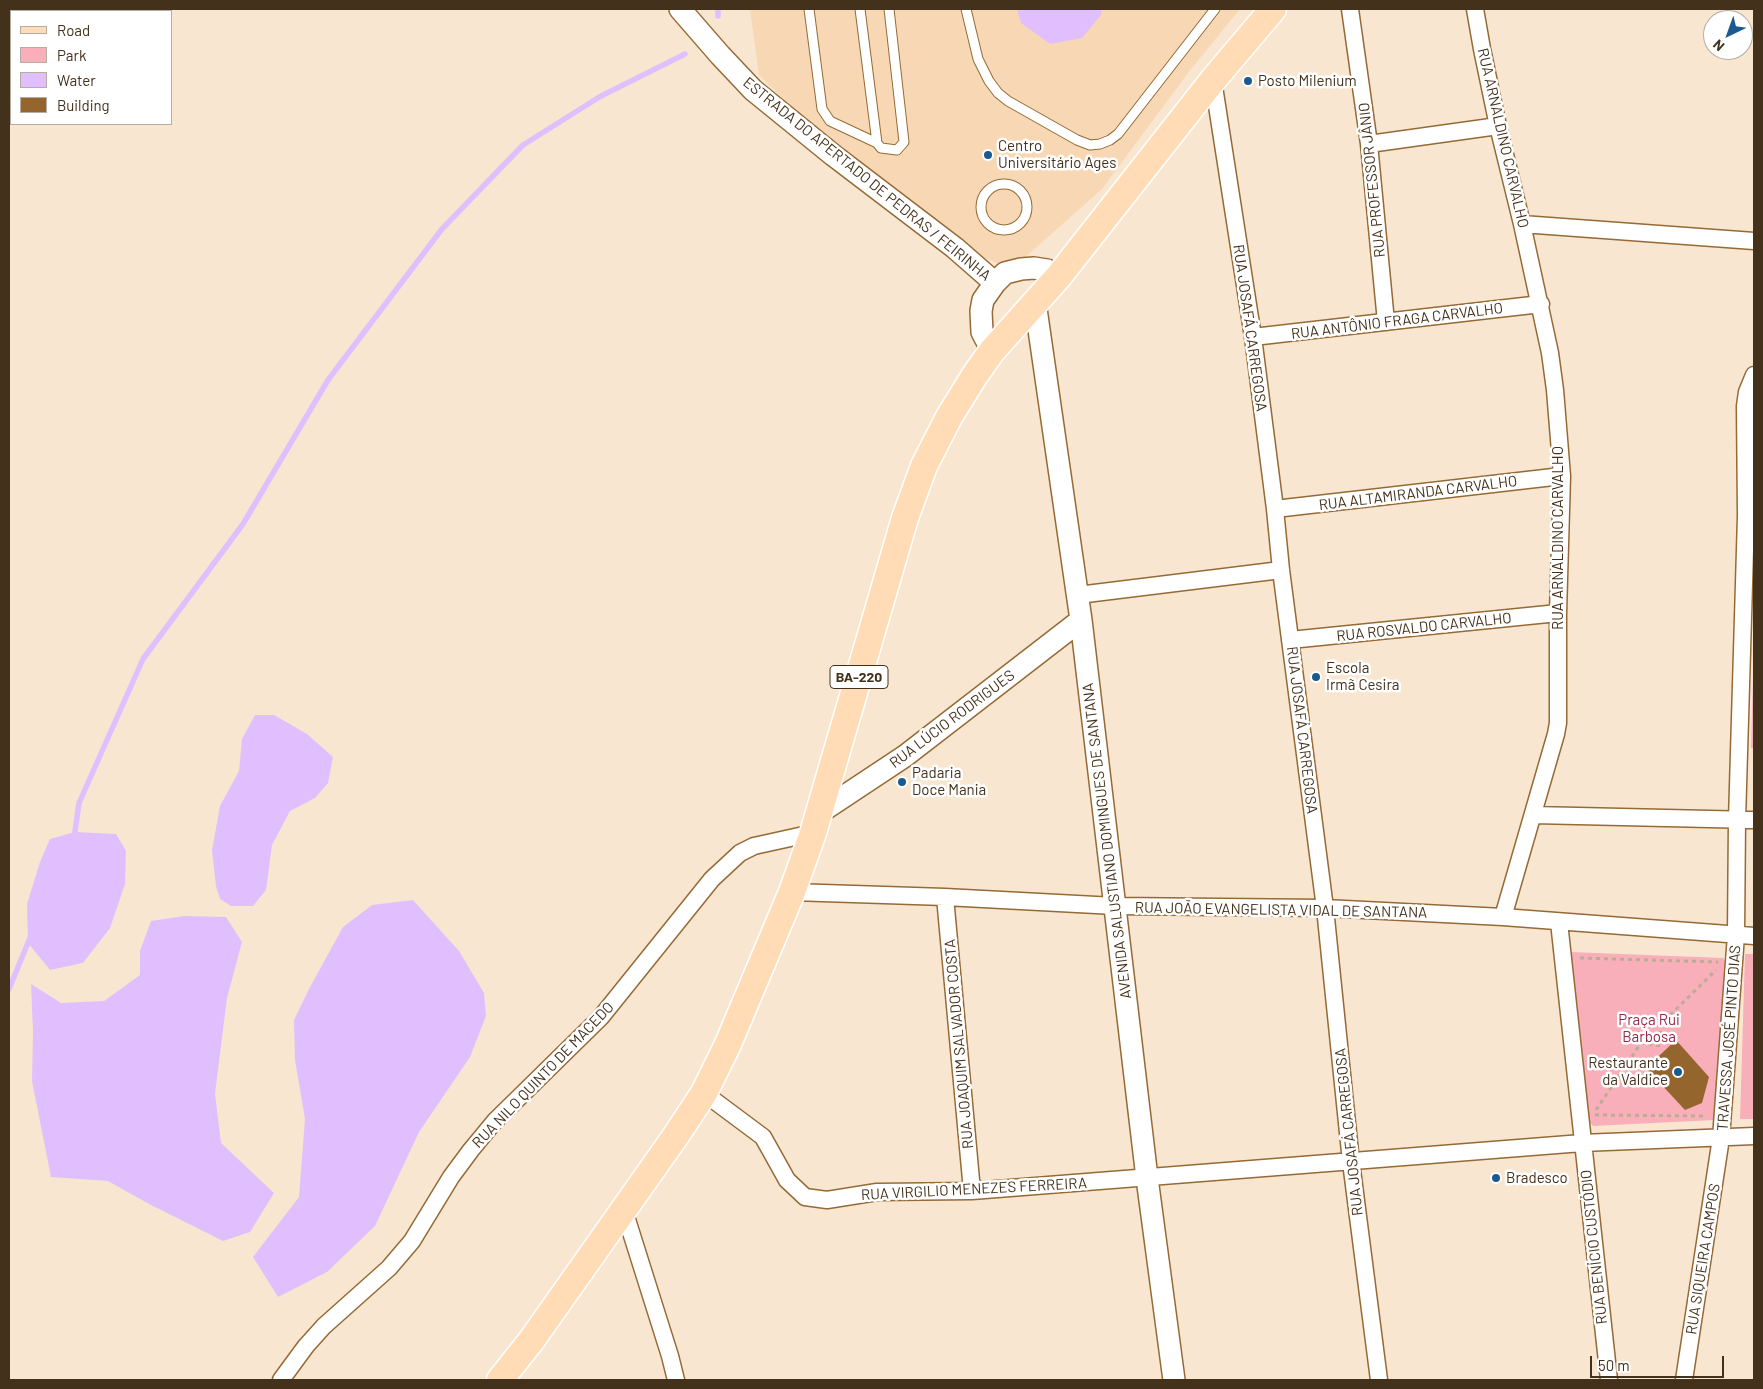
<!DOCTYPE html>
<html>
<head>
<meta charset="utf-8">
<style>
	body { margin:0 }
	#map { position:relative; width:1763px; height:1389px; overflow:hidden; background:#f9e6d0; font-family:Barlow,sans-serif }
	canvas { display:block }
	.frame { position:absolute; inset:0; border:10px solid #44311b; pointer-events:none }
	.legend { position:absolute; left:10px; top:10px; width:162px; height:115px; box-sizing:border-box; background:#fff; border:1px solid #b4ada4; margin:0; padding:6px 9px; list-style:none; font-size:15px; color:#44311b }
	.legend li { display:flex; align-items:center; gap:10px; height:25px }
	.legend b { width:25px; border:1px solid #b4ada4 }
	.north { position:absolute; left:1703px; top:10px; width:50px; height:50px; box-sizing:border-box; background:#fff; border:1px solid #b4ada4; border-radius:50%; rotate:222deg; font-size:14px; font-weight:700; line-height:20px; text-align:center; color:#44311b }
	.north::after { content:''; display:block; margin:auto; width:18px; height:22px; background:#1b5a90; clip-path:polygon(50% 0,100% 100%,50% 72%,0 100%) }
	.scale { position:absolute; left:1590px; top:1356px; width:134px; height:22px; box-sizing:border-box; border:2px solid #44311b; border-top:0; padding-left:6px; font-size:15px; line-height:18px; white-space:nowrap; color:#44311b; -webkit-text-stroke:4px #fff; paint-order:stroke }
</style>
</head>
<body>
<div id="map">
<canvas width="1763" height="1389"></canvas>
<div class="frame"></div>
<ul class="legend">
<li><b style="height:6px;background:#ffdcb6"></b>Road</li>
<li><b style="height:14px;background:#f8afba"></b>Park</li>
<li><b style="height:14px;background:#e1bffe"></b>Water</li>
<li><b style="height:14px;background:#94662e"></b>Building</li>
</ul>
<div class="north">N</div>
<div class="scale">50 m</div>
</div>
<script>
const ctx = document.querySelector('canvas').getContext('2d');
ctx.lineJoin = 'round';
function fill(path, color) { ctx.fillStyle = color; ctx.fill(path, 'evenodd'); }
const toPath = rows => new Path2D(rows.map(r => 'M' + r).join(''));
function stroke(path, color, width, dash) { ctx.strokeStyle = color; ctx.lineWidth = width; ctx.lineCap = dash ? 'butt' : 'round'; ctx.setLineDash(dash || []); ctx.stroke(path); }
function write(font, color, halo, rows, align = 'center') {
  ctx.font = font + ' Barlow,sans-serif'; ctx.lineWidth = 5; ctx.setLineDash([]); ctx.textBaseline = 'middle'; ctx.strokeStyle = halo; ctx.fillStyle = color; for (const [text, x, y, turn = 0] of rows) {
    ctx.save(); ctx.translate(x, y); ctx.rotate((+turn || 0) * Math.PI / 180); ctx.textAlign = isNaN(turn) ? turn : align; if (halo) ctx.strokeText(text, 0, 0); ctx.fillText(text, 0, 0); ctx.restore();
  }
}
const built = toPath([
	[750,9,1240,9,1191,69,1102,189,1022,260,997,263,982,257,939,227,807,122,759,75]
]);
const green = toPath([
	[1754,637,1754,748,1751,748],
	[1571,952,1723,958,1728,965,1715,1120,1593,1126,1582,1112],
	[1745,954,1754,954,1754,1119,1740,1119]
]);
const water = toPath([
	[1017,9,1102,9,1101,15,1082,38,1050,44,1021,23],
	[255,715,274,715,307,734,333,757,328,783,315,798,290,811,272,845,266,890,253,906,231,906,220,899,216,886,212,850,220,806,239,771,242,739],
	[75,832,116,834,126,851,125,884,110,928,83,963,50,970,28,943,27,904,40,862,50,839],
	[413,900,459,951,484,993,486,1016,470,1057,419,1132,375,1226,327,1272,278,1297,253,1257,299,1197,305,1119,295,1060,294,1020,309,989,343,927,372,905],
	[184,916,226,917,242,942,227,998,215,1094,221,1143,274,1193,250,1232,223,1241,149,1204,108,1181,51,1177,32,1081,33,1032,31,984,61,1003,104,1001,140,975,140,951,151,921]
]);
const stream = toPath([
	[718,9,718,16],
	[73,837,75,832,79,803,143,659,243,524,328,380,442,229,523,145,601,96,685,54],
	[9,989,30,938]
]);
const building = toPath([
	[1676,1040,1709,1077,1702,1103,1685,1110,1646,1068]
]);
const path = toPath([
	[1580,958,1718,962],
	[1641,1043,1637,1024,1660,1025],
	[1596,1110,1641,1043,1661,1046,1660,1025,1716,970],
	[1595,1115,1707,1116]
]);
const service = toPath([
	[809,9,822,109,830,121,877,143],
	[860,9,877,143,881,148,897,150,904,142,889,9],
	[966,9,978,59,989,81,998,93,1008,101,1077,140,1090,145,1100,144,1110,140,1118,134,1215,9],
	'981 207a23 23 0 1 1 46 0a23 23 0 1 1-46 0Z'
]);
const minor = toPath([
	[1350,9,1369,144,1386,322],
	[1475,9,1482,49,1498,126,1522,224,1550,353,1555,390,1562,476,1558,613,1558,723,1556,734,1503,917],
	[1213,80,1253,337,1275,509,1281,570,1325,908,1351,1162,1379,1380],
	[1369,144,1498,126],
	[1522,224,1754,241],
	[1253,337,1541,304],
	[1275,509,1562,476],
	[1078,595,1281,570],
	[1290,640,1558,613],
	[1533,815,1754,820],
	[792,892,945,897,1115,906,1325,908,1503,917,1754,936],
	[945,897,972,1191],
	[1559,922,1609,1380],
	[704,1093,763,1137,787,1180,805,1197,827,1200,877,1192,972,1191,1582,1143,1754,1136],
	[624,1210,670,1356,676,1380],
	[281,1380,306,1346,324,1326,389,1268,412,1241,451,1177,471,1150,495,1121,601,1017,712,879,740,853,754,846,813,833],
	[1684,1380,1721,1138,1736,935,1737,820,1746,516,1745,406,1747,392,1754,375]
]);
const tertiary = toPath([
	[680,9,720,55,753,90,833,155,955,248,995,283],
	[1035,302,1081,620,1147,1178,1174,1380],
	[992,351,982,332,981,311,983,300,995,283,1005,273,1021,269,1034,268,1047,270,1059,276],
	[819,813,905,756,1081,620]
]);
const primary = toPath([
	[500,1380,531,1341,675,1137,704,1093,728,1044,792,892,813,833,905,518,924,466,949,417,975,375,992,351,1059,276,1213,80,1273,9]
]);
const markers = [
	[1248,81,5,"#1b5a90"],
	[988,155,5,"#1b5a90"],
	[1316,677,5,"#1b5a90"],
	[902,782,5,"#1b5a90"],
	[1678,1072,5,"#1b5a90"],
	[1496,1178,5,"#1b5a90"]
];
const shields = [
	[859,677,58]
];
const shieldNames = [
	["BA-220",859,677]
];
const poiNames = [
	["Posto Milenium",1258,81],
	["Centro",998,146],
	["Universitário Ages",998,163],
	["Escola",1326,668],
	["Irmã Cesira",1326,685],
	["Padaria",912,773],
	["Doce Mania",912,790],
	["Restaurante",1668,1063,"right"],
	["da Valdice",1668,1080,"right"],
	["Bradesco",1506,1178]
];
const streetNames = [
	["RUA ARNALDINO CARVALHO",1503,138,77],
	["ESTRADA DO APERTADO DE PEDRAS / FEIRINHA",867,179,39],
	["RUA PROFESSOR JÂNIO",1372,180,-96],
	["RUA ANTÔNIO FRAGA CARVALHO",1397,321,-7],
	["RUA JOSAFÁ CARREGOSA",1250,328,82],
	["RUA ALTAMIRANDA CARVALHO",1418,493,-7],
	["RUA ARNALDINO CARVALHO",1558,538,-90],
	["RUA ROSVALDO CARVALHO",1424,627,-6],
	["RUA LÚCIO RODRIGUES",952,719,-37],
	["RUA JOSAFÁ CARREGOSA",1302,730,83],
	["AVENIDA SALUSTIANO DOMINGUES DE SANTANA",1107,841,-97],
	["RUA JOÃO EVANGELISTA VIDAL DE SANTANA",1281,910,1],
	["TRAVESSA JOSÉ PINTO DIAS",1729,1038,-86],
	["RUA JOAQUIM SALVADOR COSTA",959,1044,-95],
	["RUA NILO QUINTO DE MACEDO",543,1075,-46],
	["RUA JOSAFÁ CARREGOSA",1349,1132,-96],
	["RUA VIRGILIO MENEZES FERREIRA",974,1189,-3],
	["RUA BENÍCIO CUSTÓDIO",1594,1247,-96],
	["RUA SIQUEIRA CAMPOS",1703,1259,-81]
];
const parkNames = [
	["Praça Rui",1649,1020],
	["Barbosa",1649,1037]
];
fill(built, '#f8d8b4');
fill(green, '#f8afba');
fill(water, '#e1bffe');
stroke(stream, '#e1bffe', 5.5);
fill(building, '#94662e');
stroke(service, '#956a35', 11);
stroke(minor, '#956a35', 19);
stroke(tertiary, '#956a35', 24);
stroke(primary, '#fff', 29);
stroke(path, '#beab95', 3, [4, 4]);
stroke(service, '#fff', 9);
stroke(minor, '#fff', 16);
stroke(tertiary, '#fff', 21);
stroke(primary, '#ffdcb6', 26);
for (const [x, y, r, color] of markers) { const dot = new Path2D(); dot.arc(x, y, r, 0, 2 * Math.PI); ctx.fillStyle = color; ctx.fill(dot); stroke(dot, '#fff', 2); }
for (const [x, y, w] of shields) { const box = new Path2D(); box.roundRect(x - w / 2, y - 11.5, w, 23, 4); ctx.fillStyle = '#fff'; ctx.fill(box); stroke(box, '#44311b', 1); }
write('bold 14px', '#44311b', null, shieldNames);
write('15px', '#44311b', '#fff', poiNames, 'left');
write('15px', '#44311b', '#fff', streetNames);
write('15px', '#972746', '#fff', parkNames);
</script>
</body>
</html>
